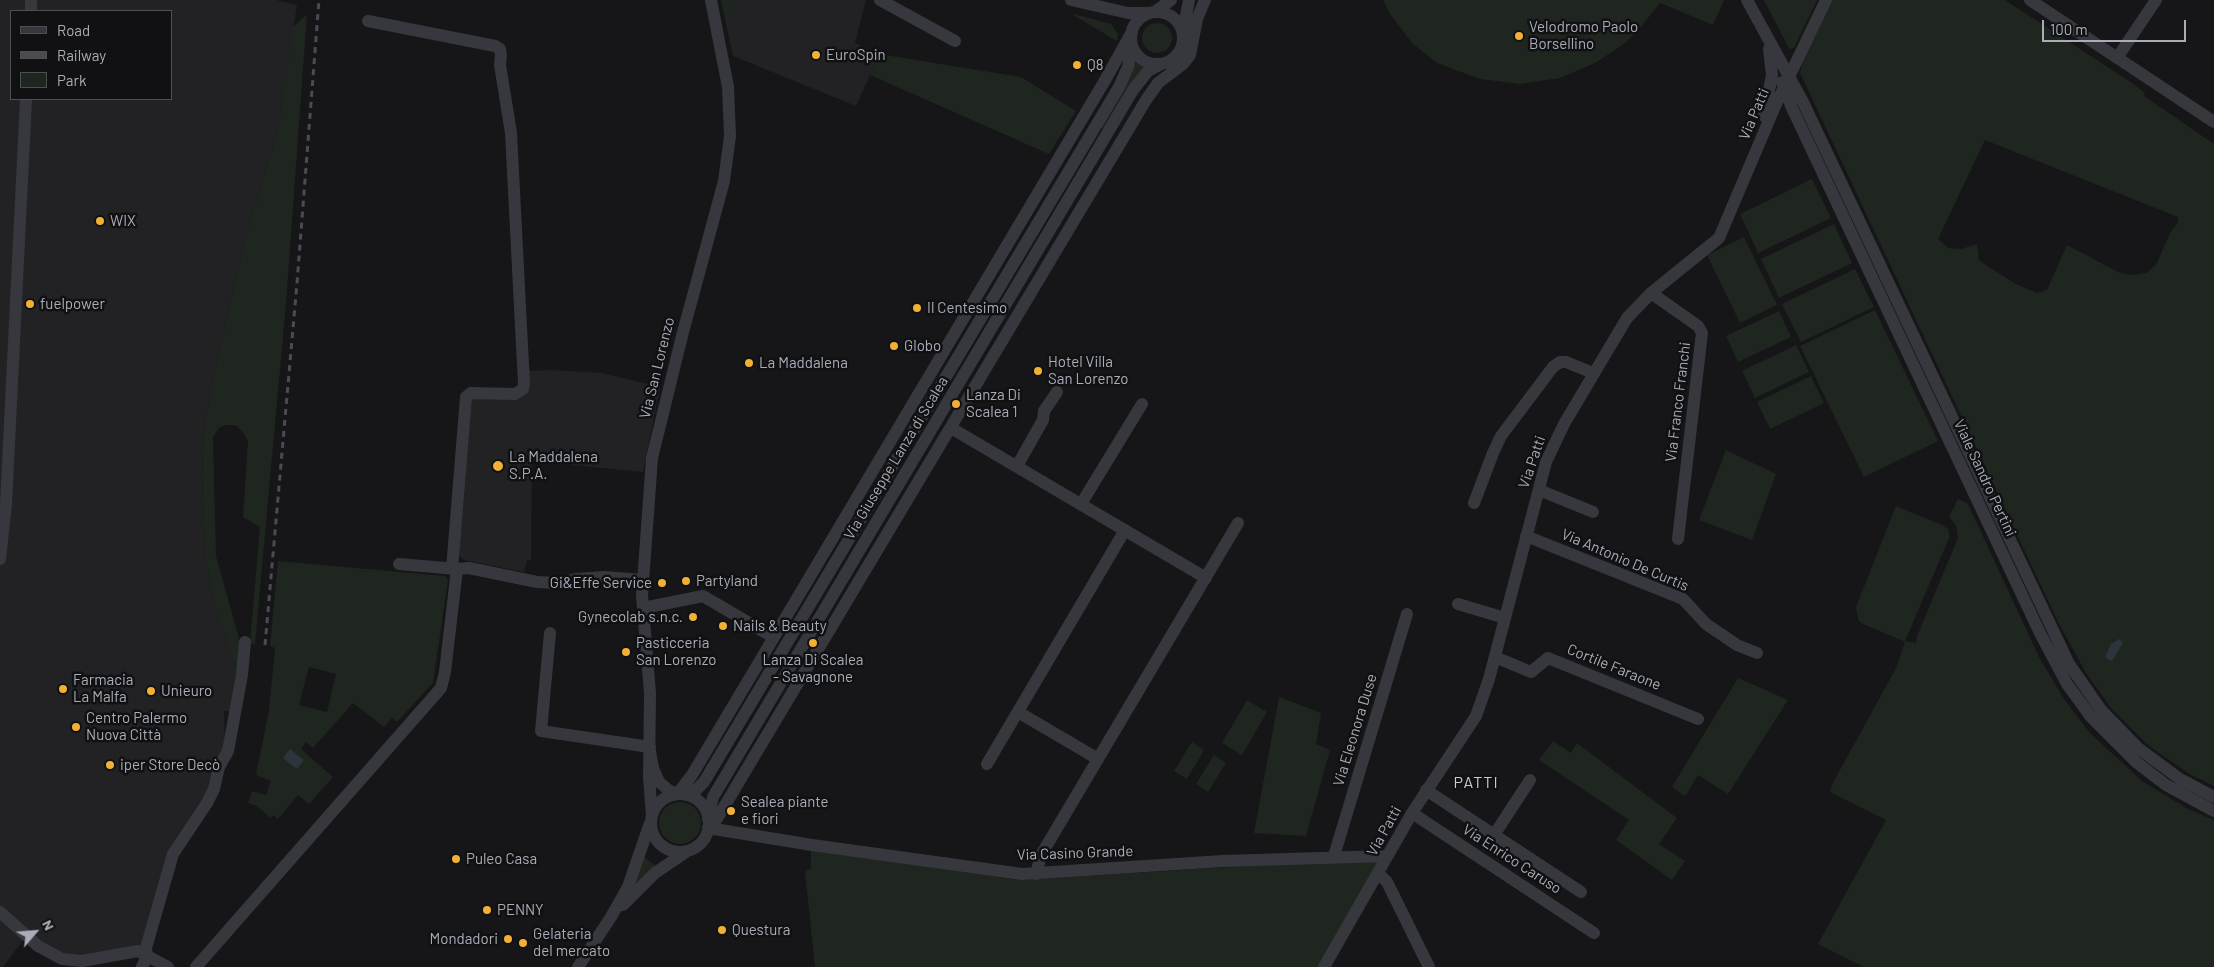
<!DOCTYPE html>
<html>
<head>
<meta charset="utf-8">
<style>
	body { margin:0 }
	#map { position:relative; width:2214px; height:967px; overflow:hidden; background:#161618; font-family:Barlow,sans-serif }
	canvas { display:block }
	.legend { position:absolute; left:10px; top:10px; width:162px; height:90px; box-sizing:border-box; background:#111113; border:1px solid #4d4f55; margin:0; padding:6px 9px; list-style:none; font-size:15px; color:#a8adb8 }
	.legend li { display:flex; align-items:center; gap:10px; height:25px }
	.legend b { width:25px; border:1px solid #4d4f55 }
	.north { position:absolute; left:10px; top:907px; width:50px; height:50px; -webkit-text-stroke:4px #111113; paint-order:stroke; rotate:63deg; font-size:14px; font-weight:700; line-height:20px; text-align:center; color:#a8adb8 }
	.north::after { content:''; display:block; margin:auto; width:18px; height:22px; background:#a8adb8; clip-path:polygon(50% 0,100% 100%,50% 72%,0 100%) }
	.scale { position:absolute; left:2042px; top:20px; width:144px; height:22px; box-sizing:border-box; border:2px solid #a8adb8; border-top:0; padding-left:6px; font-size:15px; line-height:18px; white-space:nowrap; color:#a8adb8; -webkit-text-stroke:4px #111113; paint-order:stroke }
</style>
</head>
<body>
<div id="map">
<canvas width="2214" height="967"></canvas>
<ul class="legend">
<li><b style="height:6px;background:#37383d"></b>Road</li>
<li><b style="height:6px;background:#4a4c52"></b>Railway</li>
<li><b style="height:14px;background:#1e261f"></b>Park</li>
</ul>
<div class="north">N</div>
<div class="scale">100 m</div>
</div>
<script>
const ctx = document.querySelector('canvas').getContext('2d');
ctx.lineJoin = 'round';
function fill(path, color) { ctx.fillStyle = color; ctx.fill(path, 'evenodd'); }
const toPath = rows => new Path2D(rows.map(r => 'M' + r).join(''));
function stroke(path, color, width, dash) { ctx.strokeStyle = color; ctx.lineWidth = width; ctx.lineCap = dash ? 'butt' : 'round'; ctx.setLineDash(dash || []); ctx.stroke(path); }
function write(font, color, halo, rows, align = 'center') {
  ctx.font = font + ' Barlow,sans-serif'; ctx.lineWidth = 5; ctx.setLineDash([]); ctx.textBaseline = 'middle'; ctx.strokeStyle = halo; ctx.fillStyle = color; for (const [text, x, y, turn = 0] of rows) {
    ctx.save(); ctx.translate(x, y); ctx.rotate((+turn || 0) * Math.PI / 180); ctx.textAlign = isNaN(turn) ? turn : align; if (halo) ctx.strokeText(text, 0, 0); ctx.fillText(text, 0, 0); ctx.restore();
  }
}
const built = toPath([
	[0,0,276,0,297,5,277,134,247,231,213,378,204,428,202,475,205,554,215,610,239,677,232,711,224,711,225,746,208,793,169,854,141,955,76,963,24,939,3,967,0,967],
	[11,11,171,11,171,99,11,99],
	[721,0,866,0,855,43,879,55,856,106,733,56],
	[550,370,602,373,660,387,643,472,532,461,531,560,527,560,524,572,464,560,458,555,469,400,473,398,516,399,528,371]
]);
const green = toPath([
	[721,0,737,0,727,26],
	[1383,0,1724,0,1713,25,1660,3,1640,28,1625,43,1597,62,1560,78,1520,84,1480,79,1437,63,1412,43,1390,14],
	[1764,0,1817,0,1794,48,1789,49],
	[1832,0,2005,0,2132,83,2145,93,2144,96,2214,144,2214,786,2188,773,2149,746,2111,708,2086,673,2059,624,1800,73,1804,56],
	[1985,140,2178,217,2178,223,2170,233,2156,265,2146,273,2134,275,2120,273,2067,245,2047,290,2037,293,2016,284,1984,264,1979,260,1977,244,1961,249,1948,248,1938,239],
	[1070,13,1111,24,1118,34,1117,41],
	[307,14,286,303,255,644,250,643,260,527,243,517,248,441,243,432,236,425,226,425,219,428,213,437,216,556,240,642,239,677,215,610,205,554,202,475,204,428,213,378,247,231,277,134,293,27],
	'1142 38a15 15 0 1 1 30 0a15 15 0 1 1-30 0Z',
	[879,54,1021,77,1076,111,1049,154,870,75],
	[1134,61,1143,68,1104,130,1101,128],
	[1812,179,1831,218,1758,253,1740,214],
	[1834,224,1852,263,1779,298,1761,259],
	[1744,237,1777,305,1740,323,1707,255],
	[1855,269,1874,307,1801,342,1782,304],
	[1875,310,1938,441,1864,477,1800,346],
	[1779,311,1791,337,1738,362,1726,336],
	[1796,345,1809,372,1755,398,1742,371],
	[1811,376,1824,403,1770,429,1757,402],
	[1726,450,1776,474,1752,540,1699,520],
	[1958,499,1968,504,2039,657,2064,699,2090,733,2142,781,2188,809,2214,820,2214,967,1864,967,1818,944,1886,820,1830,792,1834,781,1896,668,1905,642,1861,623,1858,619,1856,607,1896,506,1942,525,1948,529,1950,536,1905,641,1916,643,1917,636,1958,538,1956,525,1949,517],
	[278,561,445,576,448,580,433,683,397,722,392,718,384,727,353,703,313,748,306,742,301,749,333,777,309,804,298,795,278,819,273,815,270,818,257,806,248,803,252,791,266,795,271,781,256,775,269,710,275,648,270,646],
	[309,667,336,674,327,712,299,705],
	[1738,678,1788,700,1728,794,1698,775,1685,796,1672,787],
	[1279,697,1321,713,1316,744,1330,750,1306,836,1254,833],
	[1247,700,1267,712,1242,755,1222,743],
	[1553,741,1571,753,1577,743,1677,818,1659,844,1685,861,1672,880,1616,840,1629,820,1539,760],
	[1192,742,1204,750,1187,779,1174,771],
	[1214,755,1226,763,1208,792,1196,784],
	'659 823a21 21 0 1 1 42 0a21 21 0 1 1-42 0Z',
	[811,850,1020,880,1330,861,1380,860,1319,967,815,967,805,872,811,868],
	[643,856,656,866,634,888]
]);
const water = toPath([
	[2119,639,2123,643,2112,661,2106,658,2106,655,2111,644],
	[290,749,304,760,297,769,283,758]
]);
const minor = toPath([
	[880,0,955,41],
	[1071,0,1128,13,1148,13],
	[1747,0,1803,102,2069,664,2101,710,2138,748,2180,779,2214,797],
	[2030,0,2214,122],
	[31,11,31,0],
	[1156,11,1171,0],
	'1131 38a26 26 0 1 1 52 0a26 26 0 1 1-52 0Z',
	[368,21,495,46,500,49,501,55,500,65,511,133,524,384,523,389,515,394,471,393,466,397,452,569],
	[1183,31,1189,0],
	[2117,58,2156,0],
	[1782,82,1792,108,2040,633,2067,684,2091,717,2136,762,2166,785,2214,811],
	[1764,116,1772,75,1769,49],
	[1651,293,1698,326,1702,333,1678,539],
	[951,428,1206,578],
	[1017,466,1043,420,1044,411,1057,392],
	[1539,490,1593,512],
	[1474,503,1493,453,1501,436,1553,367,1560,362,1566,362,1593,373],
	[1081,504,1142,404],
	[1526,536,1683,599,1706,624,1737,645,1757,653],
	[0,559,6,504,26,99],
	[457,569,469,568,537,582,558,583,576,579,604,577,642,580],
	[1458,604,1505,618],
	[643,608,703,596,773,637],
	[550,633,541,731,650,747],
	[1495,657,1531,672,1548,658,1698,719],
	[1018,712,1098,759],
	[650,751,653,768,659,782,671,792,679,792,692,775,1104,82,1132,32],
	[987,764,1125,530],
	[1426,790,1581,892],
	[684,794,696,790,704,782,1119,87,1128,67,1132,45],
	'651 823a29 29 0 1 1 58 0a29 29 0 1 1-58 0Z',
	[1412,813,1594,933],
	[652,816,649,777,650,693,642,596,652,458,682,336,724,181,730,136,728,87,711,0],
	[708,819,713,797,1133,90,1148,71,1161,64],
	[712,827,1146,100,1158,83,1183,64,1190,55,1197,19,1205,0],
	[708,828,812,845,1022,874,1223,861,1386,856],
	[1494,835,1530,780],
	[1334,856,1407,614],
	[1036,874,1041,855,1238,523],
	[1379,874,1387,882,1429,967],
	[623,905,655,873,686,852],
	[0,912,38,946,62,959,82,961,138,951,168,967],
	[146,948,173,854,207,803,214,789,219,767,228,751,242,675,245,642],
	[142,967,148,955],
	[196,967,441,688,445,672,457,569,399,564],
	[578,967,611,917,628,887,650,823],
	[1324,967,1412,813,1476,716,1489,679,1546,462,1564,424,1627,318,1651,293,1719,238,1776,104,1826,0]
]);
const rail = toPath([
	[265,645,297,283,319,0]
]);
const markers = [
	[1519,36,5,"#f2b134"],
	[816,55,5,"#f2b134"],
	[1077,65,5,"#f2b134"],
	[100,221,5,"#f2b134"],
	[30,304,5,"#f2b134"],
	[917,308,5,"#f2b134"],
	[894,346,5,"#f2b134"],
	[749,363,5,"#f2b134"],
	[1038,371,5,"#f2b134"],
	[956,404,5,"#f2b134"],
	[498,466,6,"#f2b134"],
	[686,581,5,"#f2b134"],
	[662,583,5,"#f2b134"],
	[693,617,5,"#f2b134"],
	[723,626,5,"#f2b134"],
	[813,643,5,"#f2b134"],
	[626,652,5,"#f2b134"],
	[63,689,5,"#f2b134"],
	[151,691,5,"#f2b134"],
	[76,727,5,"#f2b134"],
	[110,765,5,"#f2b134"],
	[731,811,5,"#f2b134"],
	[456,859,5,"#f2b134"],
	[487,910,5,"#f2b134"],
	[722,930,5,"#f2b134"],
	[508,939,5,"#f2b134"],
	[523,943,5,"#f2b134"]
];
const poiNames = [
	["Velodromo Paolo",1529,27],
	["Borsellino",1529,44],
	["EuroSpin",826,55],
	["Q8",1087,65],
	["WIX",110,221],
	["fuelpower",40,304],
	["Il Centesimo",927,308],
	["Globo",904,346],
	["Hotel Villa",1048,362],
	["San Lorenzo",1048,379],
	["La Maddalena",759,363],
	["Lanza Di",966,395],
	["Scalea 1",966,412],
	["La Maddalena",509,457],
	["S.P.A.",509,474],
	["Partyland",696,581],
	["Gi&Effe Service",652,583,"right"],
	["Gynecolab s.n.c.",683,617,"right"],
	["Nails & Beauty",733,626],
	["Pasticceria",636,643],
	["San Lorenzo",636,660],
	["Lanza Di Scalea",813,660,"center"],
	["- Savagnone",813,677,"center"],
	["Farmacia",73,680],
	["La Malfa",73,697],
	["Unieuro",161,691],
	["Centro Palermo",86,718],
	["Nuova Città",86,735],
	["iper Store Decò",120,765],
	["Sealea piante",741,802],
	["e fiori",741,819],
	["Puleo Casa",466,859],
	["PENNY",497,910],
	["Questura",732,930],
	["Gelateria",533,934],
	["del mercato",533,951],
	["Mondadori",498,939,"right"]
];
const streetNames = [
	["Via Patti",1754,114,-67],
	["Via San Lorenzo",657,368,-76],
	["Via Franco Franchi",1678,402,-83],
	["Via Giuseppe Lanza di Scalea",896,458,-59],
	["Via Patti",1532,462,-71],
	["Viale Sandro Pertini",1985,478,65],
	["Via Antonio De Curtis",1625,560,23],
	["Cortile Faraone",1614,667,22],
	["Via Eleonora Duse",1355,730,-73],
	["Via Patti",1384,831,-61],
	["Via Casino Grande",1075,853,-2],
	["Via Enrico Caruso",1512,859,33]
];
const neighbourhoodNames = [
	["PATTI",1476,783]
];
fill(built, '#222225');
fill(green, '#1e261f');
fill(water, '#2c353c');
stroke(minor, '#37383d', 12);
stroke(rail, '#4a4c52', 3, [6, 5]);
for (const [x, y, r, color] of markers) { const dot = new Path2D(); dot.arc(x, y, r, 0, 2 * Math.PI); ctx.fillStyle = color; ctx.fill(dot); stroke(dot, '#111113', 2); }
write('15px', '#a8adb8', '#111113', poiNames, 'left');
write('15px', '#a8adb8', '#111113', streetNames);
ctx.letterSpacing = '1px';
write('16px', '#c9ccd4', '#111113', neighbourhoodNames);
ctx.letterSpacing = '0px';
</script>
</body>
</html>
